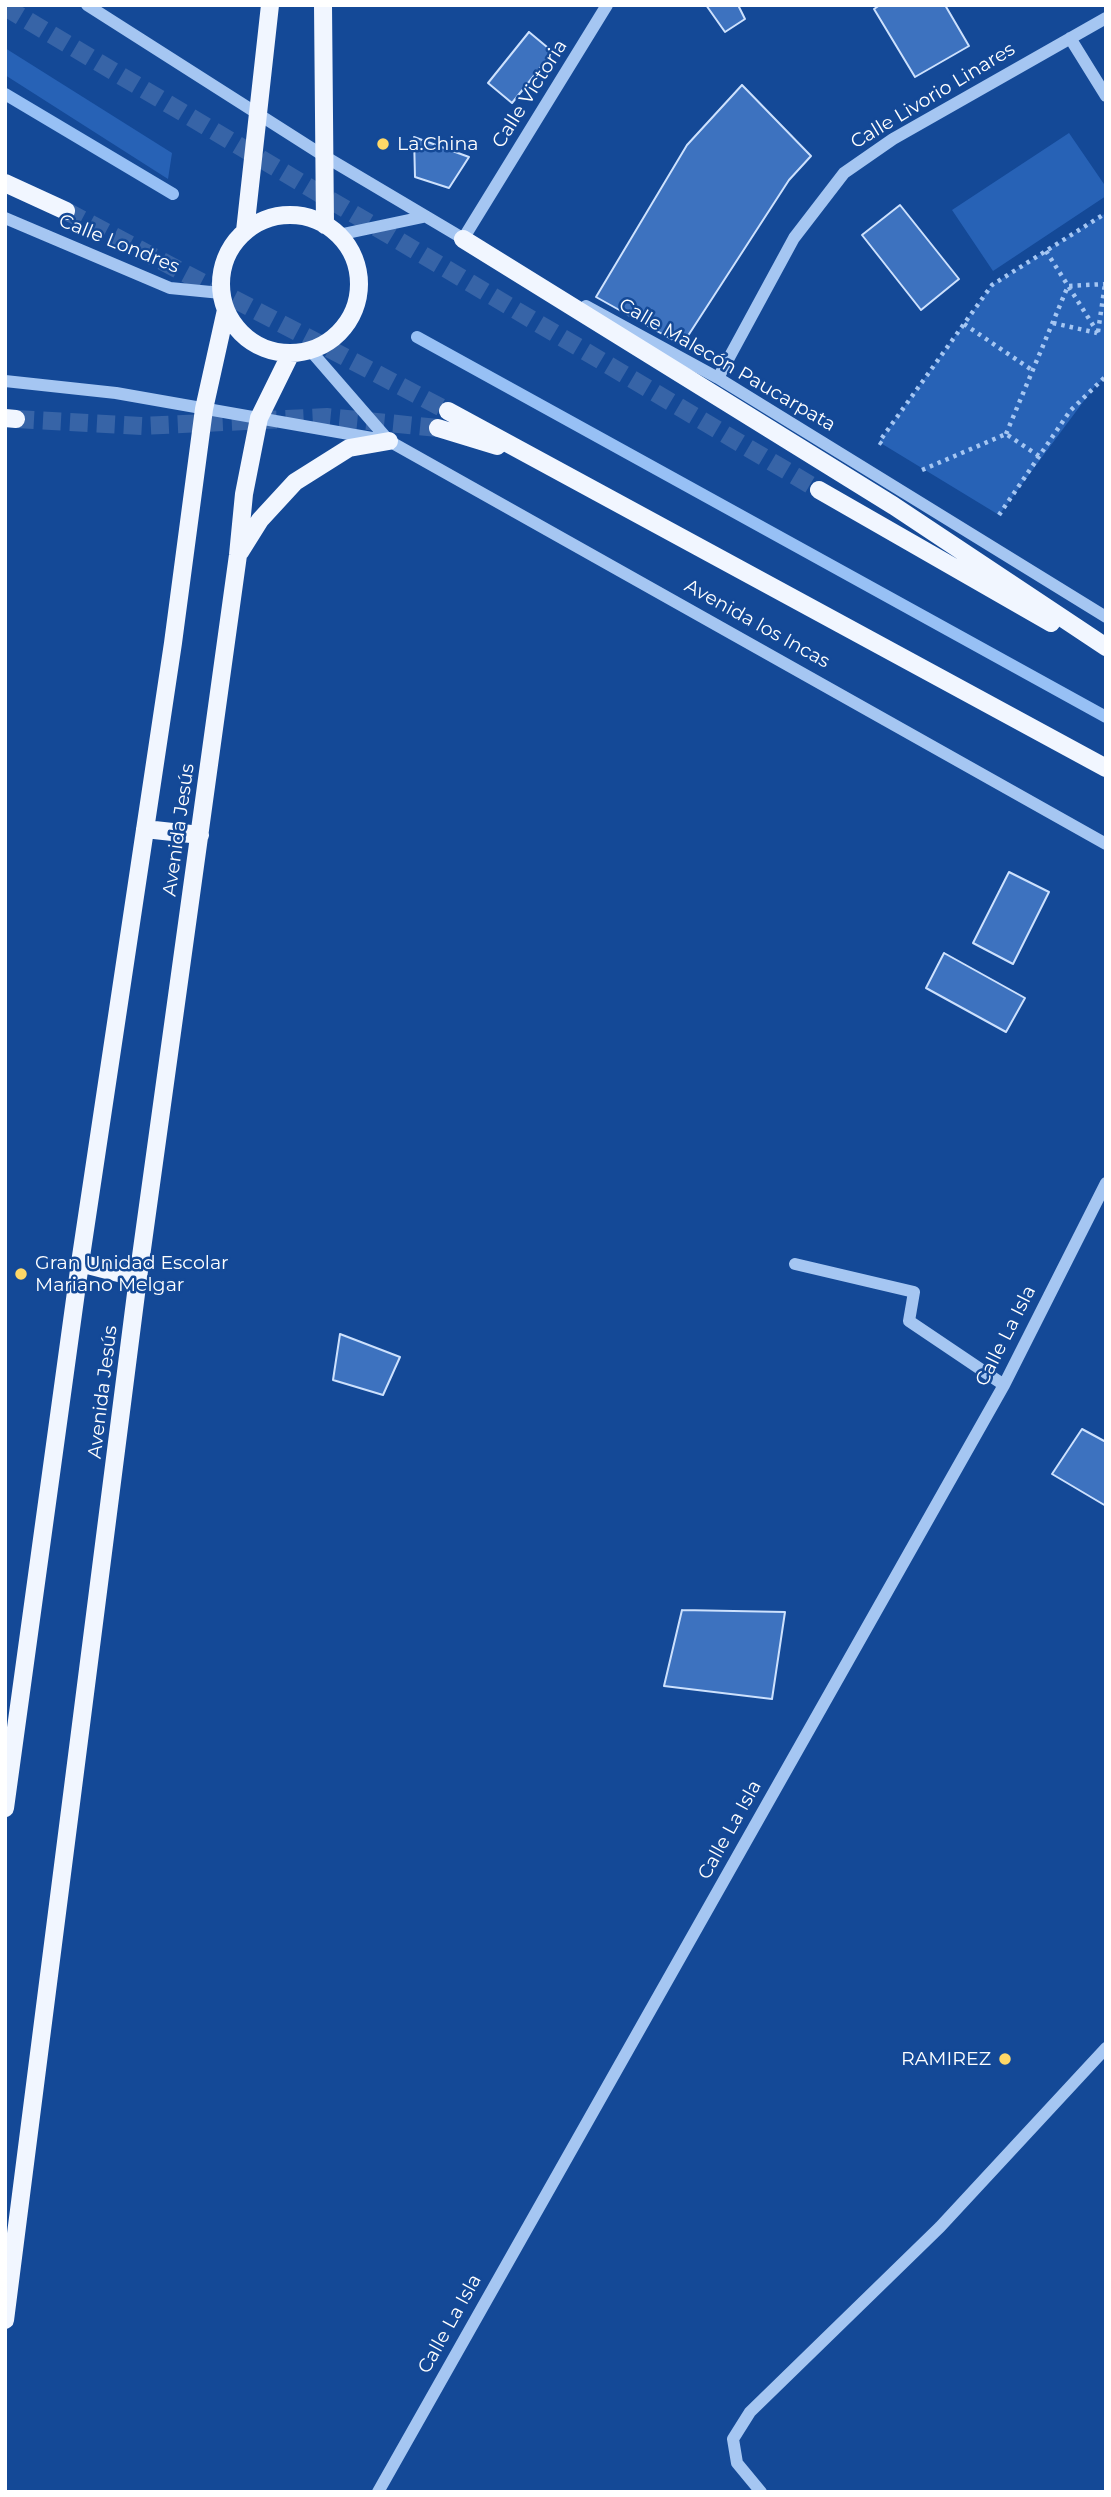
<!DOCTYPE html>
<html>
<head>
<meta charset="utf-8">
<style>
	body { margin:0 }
	#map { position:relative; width:1111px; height:2497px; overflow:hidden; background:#144997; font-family:Montserrat,sans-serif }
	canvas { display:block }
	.frame { position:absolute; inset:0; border:7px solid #fff; pointer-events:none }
</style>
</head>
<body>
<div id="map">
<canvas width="1111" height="2497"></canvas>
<div class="frame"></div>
</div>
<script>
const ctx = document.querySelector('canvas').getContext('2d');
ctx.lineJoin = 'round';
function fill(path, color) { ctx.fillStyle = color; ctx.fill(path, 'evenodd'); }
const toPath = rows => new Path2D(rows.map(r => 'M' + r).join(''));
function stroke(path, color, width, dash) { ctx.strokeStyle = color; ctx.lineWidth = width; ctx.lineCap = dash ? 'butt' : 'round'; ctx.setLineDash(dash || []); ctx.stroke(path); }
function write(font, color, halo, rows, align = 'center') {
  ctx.font = font + ' Montserrat,sans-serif'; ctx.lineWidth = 5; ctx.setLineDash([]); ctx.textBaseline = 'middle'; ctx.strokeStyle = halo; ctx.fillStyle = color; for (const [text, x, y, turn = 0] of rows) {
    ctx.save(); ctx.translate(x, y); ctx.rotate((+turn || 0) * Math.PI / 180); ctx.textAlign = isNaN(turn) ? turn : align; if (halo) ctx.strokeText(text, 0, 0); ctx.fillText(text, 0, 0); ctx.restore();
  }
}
const green = toPath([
	[5,48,172,153,168,179,5,75],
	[1069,133,1106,187,1106,196,993,271,952,210],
	[1106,213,1106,377,1095,386,999,515,879,442,992,285]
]);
const stream = toPath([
	[5,94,173,194],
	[417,337,1106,717]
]);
const building = toPath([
	[706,5,738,5,745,19,725,32,706,5],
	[880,5,945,5,969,46,915,77,874,9,880,5],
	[529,32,553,52,512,103,488,83,529,32],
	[742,85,811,156,789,180,682,345,596,297,687,145,742,85],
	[414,137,469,157,449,188,415,177,414,137],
	[900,205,959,279,921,310,862,235,900,205],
	[1009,872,1049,892,1013,964,973,943,1009,872],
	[944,953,1025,998,1006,1032,926,988,944,953],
	[340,1334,400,1357,383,1395,333,1380,340,1334],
	[1082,1429,1106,1442,1106,1506,1052,1474,1082,1429],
	[682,1610,785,1612,772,1699,664,1686,682,1610]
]);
const majorTunnel = toPath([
	[5,7,819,490],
	[66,211,448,411],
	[16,419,142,426,327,417,438,428]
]);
const path = toPath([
	[1046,251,1098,333],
	[1053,323,1097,333],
	[964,324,1032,370],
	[1098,332,1105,284],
	[1006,434,1068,286,1106,284],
	[882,444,879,442,992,285,1106,213],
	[922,470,1006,434,1039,456],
	[999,515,1070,411,1106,376]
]);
const minor = toPath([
	[87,5,324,156,469,242],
	[1070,38,1106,96],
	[5,218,170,288,221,293],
	[338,235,423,217],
	[463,239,607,5],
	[586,306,718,378,1106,617],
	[310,350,389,441],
	[718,378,794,238,844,173,893,139,1106,18],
	[5,381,116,393,389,441,1106,844],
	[795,1264,914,1292,909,1321,1004,1385],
	[378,2492,1004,1385,1106,1183],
	[761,2492,737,2463,733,2439,750,2412,940,2227,1106,2048]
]);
const major = toPath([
	[323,5,325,225],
	[5,183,66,211],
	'221 284a69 69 0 1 1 138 0a69 69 0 1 1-138 0Z',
	[245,231,270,5],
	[463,239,894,506,1106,647],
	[448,411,1106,768],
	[5,418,16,419],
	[438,428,497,446],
	[819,490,1051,623],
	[240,552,260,520,295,482,349,448,389,441],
	[145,829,200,835],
	[80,1263,138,1278],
	[5,1808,80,1263,173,643,204,409,226,310],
	[5,2320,138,1278,238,555,244,494,259,418,291,353]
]);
const markers = [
	[383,144,7,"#ffd867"],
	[21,1274,7,"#ffd867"],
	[1005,2059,7,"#ffd867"]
];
const streetNames = [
	["Calle Victoria",530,94,-58],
	["Calle Livorio Linares",933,96,-31],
	["Calle Londres",119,244,22],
	["Calle Malecón Paucarpata",727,365,30],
	["Avenida los Incas",757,624,29],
	["Avenida Jesús",179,830,-82],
	["Calle La Isla",1006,1336,-63],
	["Avenida Jesús",103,1392,-83],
	["Calle La Isla",730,1830,-61],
	["Calle La Isla",450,2324,-61]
];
const poiNames = [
	["La.China",397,144],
	["Gran Unidad Escolar",35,1263],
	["Mariano Melgar",35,1285],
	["RAMIREZ",991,2059,"right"]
];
fill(green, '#2762b6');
stroke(stream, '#97c0f5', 12);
fill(building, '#3d72bf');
stroke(building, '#cde1fd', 2);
stroke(majorTunnel, '#3764a7', 18, [18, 9]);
stroke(path, '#a5c6f2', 4.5, [3.5, 5]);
stroke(minor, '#a5c6f2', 12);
stroke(major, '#f1f6ff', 18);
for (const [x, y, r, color] of markers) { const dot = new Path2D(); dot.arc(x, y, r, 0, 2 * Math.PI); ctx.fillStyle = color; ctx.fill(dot); stroke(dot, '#144997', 2.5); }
write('19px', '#fff', '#144997', streetNames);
write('19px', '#fff', '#144997', poiNames, 'left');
</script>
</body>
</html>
